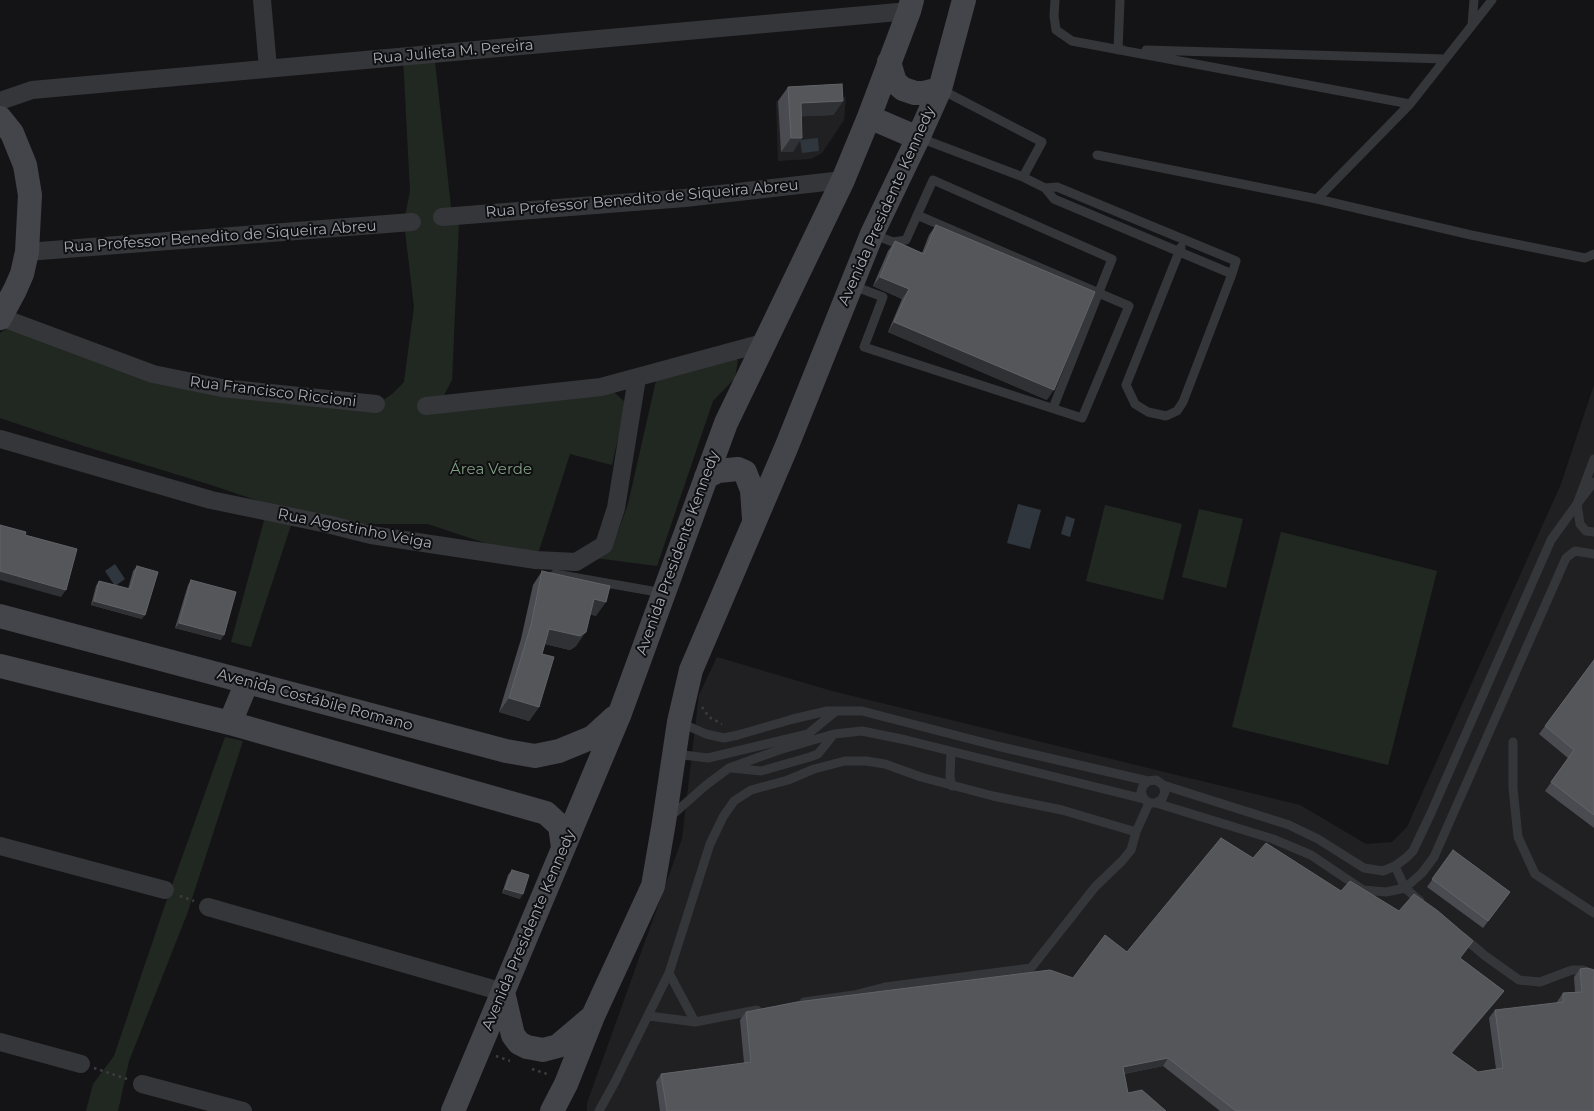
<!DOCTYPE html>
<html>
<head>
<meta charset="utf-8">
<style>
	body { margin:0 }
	canvas { display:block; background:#141416 }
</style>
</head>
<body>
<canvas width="1594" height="1111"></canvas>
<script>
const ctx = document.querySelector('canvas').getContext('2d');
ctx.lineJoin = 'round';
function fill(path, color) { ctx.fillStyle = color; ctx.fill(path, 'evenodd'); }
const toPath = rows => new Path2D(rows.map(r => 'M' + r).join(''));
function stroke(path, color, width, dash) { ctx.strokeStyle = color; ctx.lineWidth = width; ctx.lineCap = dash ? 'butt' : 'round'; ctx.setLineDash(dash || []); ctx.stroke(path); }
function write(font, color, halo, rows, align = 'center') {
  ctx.font = font + ' Montserrat,sans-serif'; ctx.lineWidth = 4; ctx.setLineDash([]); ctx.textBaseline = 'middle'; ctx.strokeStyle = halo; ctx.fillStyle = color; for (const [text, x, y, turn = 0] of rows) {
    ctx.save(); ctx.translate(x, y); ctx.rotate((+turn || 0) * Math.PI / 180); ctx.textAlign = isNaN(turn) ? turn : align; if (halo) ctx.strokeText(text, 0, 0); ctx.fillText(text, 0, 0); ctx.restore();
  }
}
const built = toPath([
	[846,97,844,120,822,153,811,159,778,161,776,101],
	[1594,385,1594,1111,587,1111,587,1103,682,839,699,695,717,657,832,691,1300,805,1366,844,1392,842,1407,827,1561,484]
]);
const green = toPath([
	[434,53,452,216,459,223,452,380,437,408,608,387,626,403,612,465,570,454,536,560,428,524,327,524,208,484,87,447,0,418,0,333,8,328,140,369,376,405,392,394,404,382,414,307,404,222,410,191,403,56],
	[728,352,738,360,735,378,713,401,657,566,595,558,606,550,617,534,628,504,658,372],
	[1105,505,1182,524,1163,600,1086,581],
	[1199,509,1243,519,1226,588,1182,577],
	[265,517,292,522,251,647,231,642],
	[1281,532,1437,571,1388,765,1232,727],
	[225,737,243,741,187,914,129,1061,118,1111,86,1111,93,1084,114,1056,165,905]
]);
const water = toPath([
	[818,138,819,151,802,153,800,140],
	[1018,504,1041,510,1030,549,1007,543],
	[1066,516,1075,519,1070,537,1061,534],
	[115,564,125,579,115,586,105,571]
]);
const path = toPath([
	[702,707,709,717,722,724],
	[180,896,194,901],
	[496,1056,510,1061],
	[94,1068,127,1079],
	[532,1069,550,1075]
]);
const lane = toPath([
	[1055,0,1054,16,1056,30,1072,41,1410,104],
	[1120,0,1118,50,1123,50],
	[1472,25,1474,0],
	[1146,50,1445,59],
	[920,138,1023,177,1042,142,940,89],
	[1097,155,1317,199,1410,104,1492,0],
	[1023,177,1045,188,1054,199,1232,274,1236,261,1057,187,1045,188],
	[1317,199,1471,235,1585,258,1594,254],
	[872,234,893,242,906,240,933,180,1112,259,1053,408],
	[1181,247,1126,385,1135,404,1148,412,1166,416,1177,411,1183,402,1232,274],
	[851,285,883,297,864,347,1082,418,1129,306,917,215],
	[1594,482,1577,504,1580,524,1586,531,1594,532],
	[555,574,663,593],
	[681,723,706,734,724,738,738,735,793,719,827,711,862,711,997,746,1148,781],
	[1513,742,1513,788,1518,837,1535,874,1594,913],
	[951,752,950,777,952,786],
	[675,754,708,758,808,734,836,711],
	[731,768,761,771,810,757,818,754,834,734],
	[1163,785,1165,792,1162,799,1156,803,1149,803,1144,799,1141,792,1143,786,1148,781,1156,780,1163,785,1289,825,1318,839,1364,868,1383,871,1395,866,1406,858,1413,851,1431,813,1551,540,1577,504,1594,459],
	[1156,803,1273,839,1311,855,1363,890,1386,892,1405,888,1422,873,1434,857,1566,558,1575,551,1594,554],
	[670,817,705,786,729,768,779,750,834,734,862,731,906,740,1144,799],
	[1395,866,1405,888,1420,901],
	[1463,937,1484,955,1519,980,1540,982,1572,970,1582,970,1594,974],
	[669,973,695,1022],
	[804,1002,854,995,885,987,1031,968,1095,887,1122,861,1131,850,1136,832,1149,803],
	[649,1016,695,1022,757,1010],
	[599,1111,615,1082,669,973,710,844,723,817,734,801,751,790,788,780,814,769,845,761,866,761,885,764,921,777,993,796,1062,810,1136,832]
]);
const street = toPath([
	[262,0,268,68],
	[0,101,32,90,909,11],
	[442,217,685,198,843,180],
	[27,252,412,222],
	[0,317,153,374,222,388,376,404],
	[426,406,601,387,763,343],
	[0,439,211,500,327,524,371,535,536,560,576,562,604,545,616,508,637,378],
	[0,846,165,890],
	[208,907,503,992],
	[0,1042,81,1064],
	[142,1084,243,1111]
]);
const secondary = toPath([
	[889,62,895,82,903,89,915,93,924,93,940,89],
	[869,117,918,138],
	[0,118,12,133,25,165,30,195,27,252,22,274,15,290,0,318],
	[706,477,718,471,738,469,745,472,752,490,754,519],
	[0,616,506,751,535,756,559,751,593,737,615,717],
	[0,666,230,723,546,813,560,826,563,847],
	[230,723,247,682],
	[503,992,513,1035,519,1043,527,1047,543,1050,558,1046,591,1018],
	[453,1111,620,713,726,423,843,180,869,117,909,11,912,0],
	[552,1111,566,1084,593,1016,653,886,664,822,679,722,691,670,786,448,872,234,918,138,940,89,964,0]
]);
const wall = toPath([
	[788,87,843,101,833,115,801,116,793,152,781,152,778,101],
	[936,225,1047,400,888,332,902,299,873,286,888,251,895,241,922,253,929,235],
	[137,566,142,619,91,605,96,586,99,581,128,589,133,571],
	[542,571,596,616,590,614,576,646,570,650,545,644,542,654,539,707,529,721,499,712,521,639,533,585],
	[191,580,221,640,175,628,188,585],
	[1594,660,1594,828,1545,791,1568,758,1539,734],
	[1453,850,1510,892,1483,928,1427,887],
	[1253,858,1341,891,1460,958,1504,991,1498,999,1452,1053,1478,1072,1496,1069,1489,1018,1495,1010,1557,1003,1557,1002,1563,993,1575,992,1574,977,1580,969,1594,1111,1220,1111,1163,1066,1124,1074,1128,1093,1166,1111,660,1111,656,1082,661,1074,744,1063,740,1020,746,1012,1073,978,1127,952],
	[512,870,520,899,502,893,508,875]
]);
const shadedWall = toPath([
	[843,101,833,115,791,117,801,103],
	[791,138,802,138,793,152,781,152],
	[880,277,909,289,902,299,873,286],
	[894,322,1054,390,1047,400,888,332],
	[0,571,66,590,61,597,0,580],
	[594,599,606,602,596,616,584,613],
	[94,601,145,615,142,619,91,605],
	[179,623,224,635,221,640,175,628],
	[549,629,586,632,576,646,570,650,540,643],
	[509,698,539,707,529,721,499,712],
	[505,889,523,894,520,899,502,893],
	[1504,991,1498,999,1446,1061,1451,1053],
	[1168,1058,1163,1066,1118,1075,1123,1067]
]);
const building = toPath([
	[842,84,843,101,801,103,802,138,791,138,788,87,842,84],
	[936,225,1095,292,1054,390,894,322,909,289,880,277,895,241,924,254,936,225],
	[0,525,26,532,25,535,77,549,66,590,0,571,0,525],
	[137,566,158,572,145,615,94,601,99,581,130,589,137,566],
	[542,571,610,586,606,602,594,599,586,632,580,636,549,629,542,654,554,657,539,707,509,698,531,625,542,571],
	[191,580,236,592,224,635,179,623,191,580],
	[1594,660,1594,815,1551,782,1574,750,1545,726,1594,660],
	[1221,838,1253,858,1266,843,1341,891,1350,881,1399,911,1414,894,1438,911,1473,941,1460,958,1504,991,1451,1053,1478,1072,1503,1068,1495,1010,1563,1002,1563,993,1582,992,1580,969,1587,968,1594,970,1594,1111,1236,1111,1168,1058,1123,1067,1128,1093,1142,1090,1166,1111,667,1111,661,1074,751,1062,746,1012,797,1002,1050,970,1073,978,1105,935,1127,952,1221,838],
	[1453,850,1510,892,1488,921,1432,879,1453,850],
	[512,870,529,875,523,894,505,889,512,870]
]);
const streetNames = [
	["Rua Julieta M. Pereira",453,52,-5],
	["Rua Professor Benedito de Siqueira Abreu",642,199,-5],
	["Avenida Presidente Kennedy",887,206,-66],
	["Rua Professor Benedito de Siqueira Abreu",220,237,-4],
	["Rua Francisco Riccioni",273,392,7],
	["Rua Agostinho Veiga",355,529,11],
	["Avenida Presidente Kennedy",678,553,-70],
	["Avenida Costábile Romano",315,700,15],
	["Avenida Presidente Kennedy",529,930,-67]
];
const parkNames = [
	["Área Verde",491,470]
];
fill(built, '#202022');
fill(green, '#212821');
fill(water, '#2f363d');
stroke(path, '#3c3d41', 2.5, [2.5, 4]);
stroke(lane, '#35363a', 9);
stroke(street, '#35363a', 18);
stroke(secondary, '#44454a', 24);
fill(wall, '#4a4b50');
fill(shadedWall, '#303134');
fill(building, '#54565a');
stroke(building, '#616368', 1);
write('15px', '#a7abb4', '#0f0f11', streetNames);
write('15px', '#809e82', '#0f0f11', parkNames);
</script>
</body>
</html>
